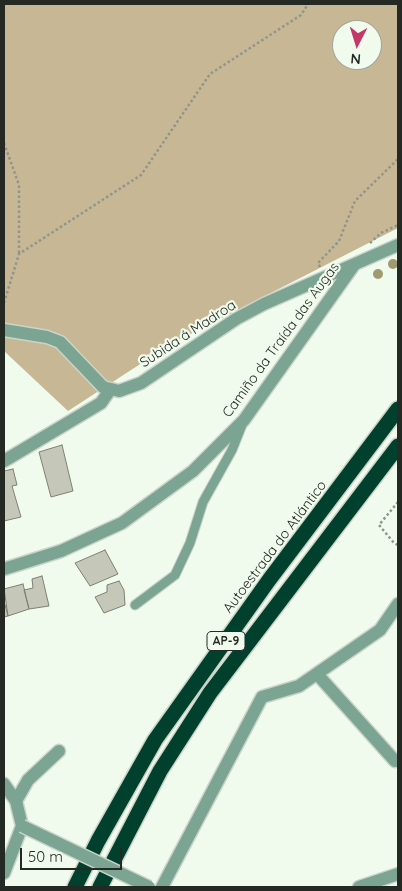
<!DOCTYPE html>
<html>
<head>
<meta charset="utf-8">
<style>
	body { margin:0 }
	#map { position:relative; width:402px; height:891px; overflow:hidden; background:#f0faed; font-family:Quicksand,sans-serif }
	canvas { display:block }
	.frame { position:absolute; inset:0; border:5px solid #252924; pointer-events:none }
	.north { position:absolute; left:332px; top:20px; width:50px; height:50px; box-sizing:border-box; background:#f0faed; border:1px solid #9fa69d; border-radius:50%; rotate:185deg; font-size:14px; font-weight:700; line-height:20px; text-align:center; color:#252924 }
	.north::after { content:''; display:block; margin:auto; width:18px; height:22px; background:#c43869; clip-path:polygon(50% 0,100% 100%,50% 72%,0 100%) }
	.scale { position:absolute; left:20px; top:848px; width:102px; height:22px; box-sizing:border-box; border:2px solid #252924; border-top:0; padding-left:6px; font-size:15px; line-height:18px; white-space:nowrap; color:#252924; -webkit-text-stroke:4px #f0faed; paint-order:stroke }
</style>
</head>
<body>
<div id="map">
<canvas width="402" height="891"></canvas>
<div class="frame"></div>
<div class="north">N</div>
<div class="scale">50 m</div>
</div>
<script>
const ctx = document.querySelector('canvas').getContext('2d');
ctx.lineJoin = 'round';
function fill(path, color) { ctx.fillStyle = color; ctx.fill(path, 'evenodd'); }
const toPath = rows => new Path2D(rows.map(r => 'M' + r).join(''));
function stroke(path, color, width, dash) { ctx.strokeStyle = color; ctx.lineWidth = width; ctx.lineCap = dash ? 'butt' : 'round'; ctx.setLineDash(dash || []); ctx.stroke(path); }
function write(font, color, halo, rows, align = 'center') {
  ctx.font = font + ' Quicksand,sans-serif'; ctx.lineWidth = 4.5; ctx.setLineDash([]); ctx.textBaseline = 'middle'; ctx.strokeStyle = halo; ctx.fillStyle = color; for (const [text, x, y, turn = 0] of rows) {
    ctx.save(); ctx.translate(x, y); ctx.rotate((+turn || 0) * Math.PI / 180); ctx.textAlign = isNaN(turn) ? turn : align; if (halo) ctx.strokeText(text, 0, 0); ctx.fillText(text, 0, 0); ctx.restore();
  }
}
const forest = toPath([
	[4,4,398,4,398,228,171,344,68,411,4,351],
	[342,30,372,30,372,60,342,60]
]);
const building = toPath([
	[62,445,73,491,51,497,39,452,62,445],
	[13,469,17,485,12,486,21,517,4,521,4,471,13,469],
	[105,550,118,574,90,586,75,563,105,550],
	[42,576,49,606,29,609,24,590,33,588,32,579,42,576],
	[119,581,124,590,125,605,104,613,95,597,107,592,107,585,119,581],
	[23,584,29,609,8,616,4,589,23,584],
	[4,601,8,616,4,617,4,601]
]);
const path = toPath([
	[4,143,19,185,19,254],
	[370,243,381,233,398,225],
	[320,267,318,263,339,241,355,201,398,159],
	[4,303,19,254,141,175,210,74,301,15,308,4],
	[398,502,379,525,394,543,398,545]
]);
const service = toPath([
	[135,605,175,575,190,543,203,502,232,450,242,425]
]);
const minor = toPath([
	[4,461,101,403,110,390],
	[4,569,61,551,122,523,193,471,244,420,354,265],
	[317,674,395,761],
	[4,784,16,801,22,826,4,873],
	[16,801,28,780,59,751],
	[162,887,262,697,299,686,380,630,398,604],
	[359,887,398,874]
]);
const tertiary = toPath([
	[4,330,47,337,60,342,103,387,119,391,141,383,236,319,264,304,398,245]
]);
const motorway = toPath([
	[75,887,98,841,155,740,269,580,398,409],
	[100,887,160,771,210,693,398,446]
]);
const minorBridge = toPath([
	[22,826,149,887]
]);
const trees = [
	[393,264],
	[378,274]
];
const shields = [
	[226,641,38]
];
const shieldNames = [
	["AP-9",226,641]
];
const streetNames = [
	["Subida á Madroa",188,334,-33],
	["Camiño da Traída das Augas",281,340,-54],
	["Autoestrada do Atlántico",275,547,-53]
];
fill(forest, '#c8b795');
fill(building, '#c5c7b8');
stroke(building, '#7e8072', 1);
stroke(service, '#cbd4c9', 11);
stroke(minor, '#cbd4c9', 15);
stroke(tertiary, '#cbd4c9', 15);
stroke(motorway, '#cbd4c9', 18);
stroke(path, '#8e968c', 2.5, [2.5, 2.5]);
stroke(service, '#7ca493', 9);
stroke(minor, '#7ca493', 12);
stroke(tertiary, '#7ca493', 12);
stroke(motorway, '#02402e', 15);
stroke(minorBridge, '#cbd4c9', 15, []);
stroke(minorBridge, '#7ca493', 12);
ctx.fillStyle = '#a19971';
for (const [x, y] of trees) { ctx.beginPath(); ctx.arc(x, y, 5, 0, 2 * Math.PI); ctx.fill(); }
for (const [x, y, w] of shields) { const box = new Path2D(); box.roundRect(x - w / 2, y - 9.5, w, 19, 4); ctx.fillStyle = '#f0faed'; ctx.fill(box); stroke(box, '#252924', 1); }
write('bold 12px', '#252924', null, shieldNames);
write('14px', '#252924', '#f0faed', streetNames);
</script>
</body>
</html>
